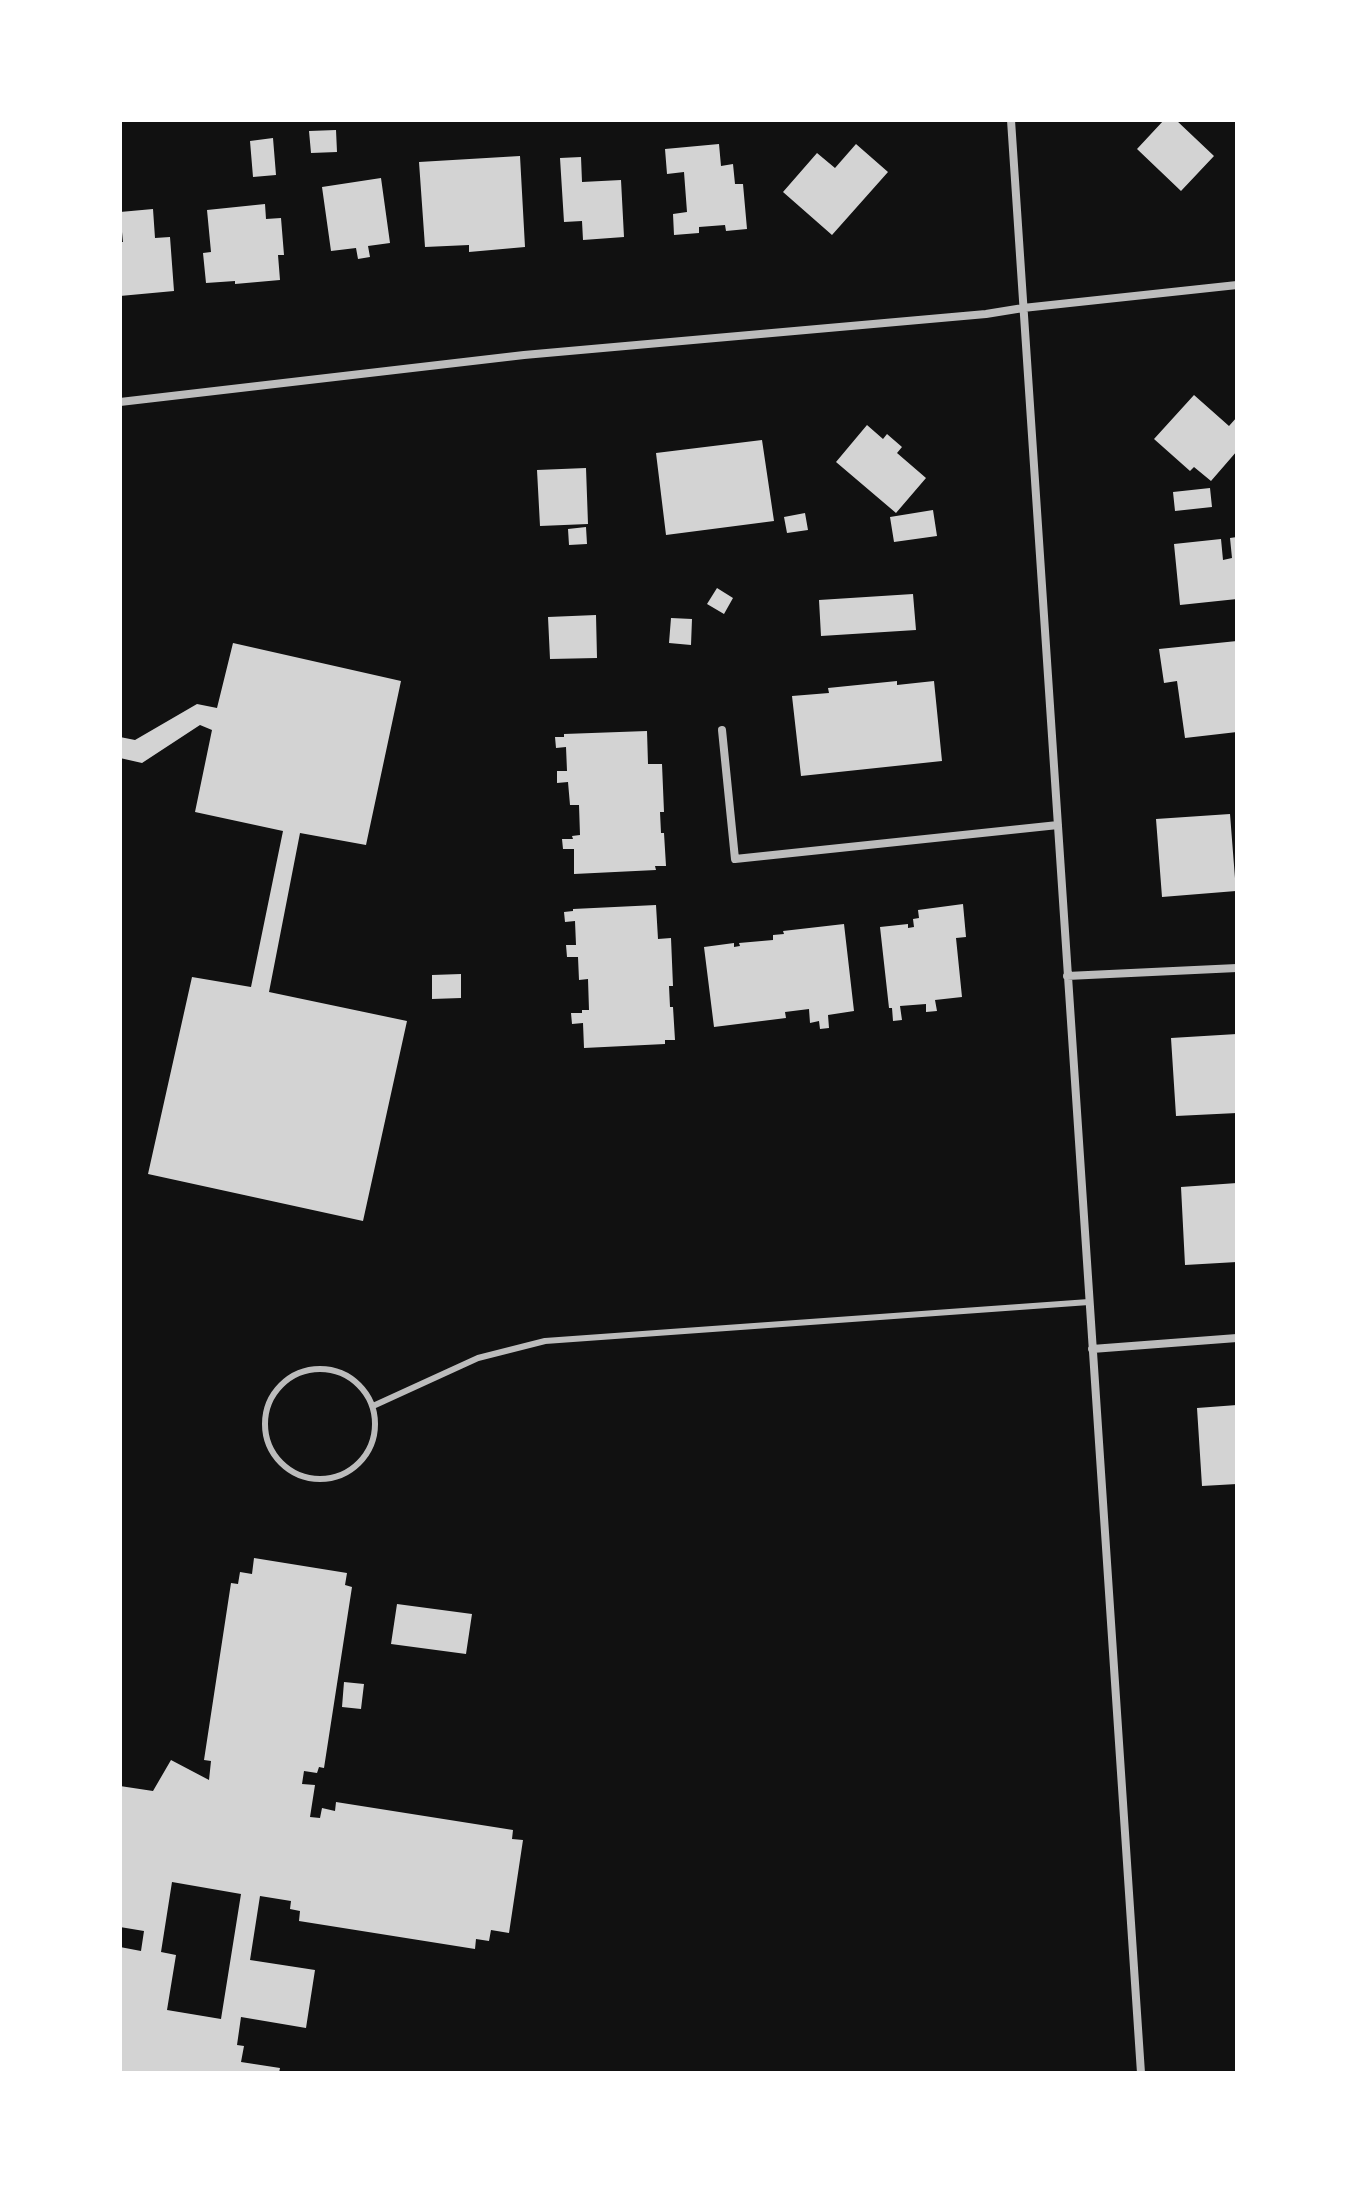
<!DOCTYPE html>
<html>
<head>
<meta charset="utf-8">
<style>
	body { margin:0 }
	#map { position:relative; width:1357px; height:2193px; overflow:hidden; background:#111; font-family:Ubuntu,sans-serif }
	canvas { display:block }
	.frame { position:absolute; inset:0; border:122px solid #fff; pointer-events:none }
</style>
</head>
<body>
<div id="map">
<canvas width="1357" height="2193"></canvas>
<div class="frame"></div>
</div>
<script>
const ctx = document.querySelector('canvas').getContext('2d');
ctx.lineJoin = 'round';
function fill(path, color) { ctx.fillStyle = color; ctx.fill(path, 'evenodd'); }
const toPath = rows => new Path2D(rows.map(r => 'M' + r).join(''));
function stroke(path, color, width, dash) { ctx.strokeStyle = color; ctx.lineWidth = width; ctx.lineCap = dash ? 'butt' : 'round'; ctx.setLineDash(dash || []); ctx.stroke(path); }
const building = toPath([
	[1164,120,1176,120,1214,156,1181,191,1137,149],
	[336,130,337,152,311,153,309,131],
	[273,138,276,175,253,177,250,141],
	[719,144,721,166,733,164,735,184,743,184,747,229,726,231,725,225,699,227,699,233,674,235,673,214,687,212,684,172,667,174,665,149],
	[856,144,888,172,832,235,783,192,817,153,835,168],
	[520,156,525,247,469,252,469,245,425,247,419,162],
	[581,157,582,182,621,180,624,237,583,240,582,221,564,222,560,158],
	[381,178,390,243,368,246,370,257,358,259,356,248,331,251,322,187],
	[265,204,266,219,281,218,284,255,278,255,280,280,235,284,235,281,206,283,203,253,211,252,207,210],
	[153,209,155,238,170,237,174,291,120,296,120,242,123,242,120,212],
	[1194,395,1229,426,1237,417,1237,451,1211,481,1194,467,1190,471,1154,439],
	[867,425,883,439,887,434,902,447,897,453,926,478,896,513,836,462],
	[762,440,774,521,666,535,656,453],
	[586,468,588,524,540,526,537,470],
	[1210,488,1212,507,1175,511,1173,492],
	[933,510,937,536,894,542,890,517],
	[805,513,808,530,787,533,784,517],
	[586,527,587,544,569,545,568,529],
	[1237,537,1237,599,1180,605,1174,544,1221,539,1223,560,1232,558,1230,538],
	[717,588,733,598,724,614,707,604],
	[913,594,916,630,821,636,819,600],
	[596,615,597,658,550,659,548,617],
	[671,618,692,619,691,645,669,643],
	[1237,641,1237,732,1185,738,1177,681,1164,683,1159,649],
	[233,643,401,681,366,845,300,833,269,992,407,1021,363,1221,148,1174,192,977,251,987,283,831,195,812,212,730,200,725,142,763,120,758,120,737,135,740,197,704,217,708],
	[897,681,897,685,934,681,942,761,801,776,792,696,829,693,828,688],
	[647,731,648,764,662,764,664,812,660,812,661,833,664,833,666,866,655,866,656,870,574,874,574,849,563,849,562,839,573,839,572,836,580,835,579,805,570,805,568,782,557,783,557,771,567,771,566,747,556,748,555,737,564,737,564,734],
	[1230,814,1236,891,1162,897,1156,819],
	[963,904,966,937,956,938,962,997,935,1000,937,1011,926,1012,926,1004,900,1006,902,1020,893,1021,892,1008,889,1008,880,927,908,924,908,928,914,927,913,919,919,918,918,910],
	[656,905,658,939,671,938,673,986,669,986,670,1007,673,1007,675,1040,665,1040,665,1044,584,1048,583,1023,572,1024,571,1013,582,1013,582,1010,589,1010,588,979,579,980,578,957,567,957,566,945,576,945,575,921,565,922,564,912,573,911,573,909],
	[844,924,854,1011,828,1015,829,1028,820,1029,819,1021,810,1023,809,1009,785,1012,786,1018,714,1027,704,947,734,943,734,947,740,946,739,943,773,940,773,935,784,934,783,931],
	[461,974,461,998,432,999,432,975],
	[1237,1034,1237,1113,1176,1116,1171,1038],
	[1237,1183,1237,1262,1185,1265,1181,1187],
	[1237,1405,1237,1484,1202,1486,1197,1408],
	[254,1558,347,1573,345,1585,352,1587,324,1768,319,1767,317,1773,304,1771,302,1784,315,1785,310,1817,320,1818,322,1808,335,1811,336,1802,513,1830,512,1839,523,1840,509,1933,491,1930,489,1941,476,1939,475,1949,299,1921,300,1911,290,1909,291,1901,260,1896,250,1960,315,1970,306,2028,241,2017,237,2045,244,2046,241,2062,280,2068,279,2073,120,2073,120,1947,141,1951,144,1931,120,1927,120,1786,153,1791,171,1760,209,1780,211,1761,204,1760,231,1583,238,1584,240,1572,252,1574],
	[172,1882,241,1894,221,2019,167,2010,176,1955,161,1952],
	[397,1604,472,1614,466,1654,391,1644],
	[344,1682,364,1684,361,1709,342,1707]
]);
const service = toPath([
	'265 1424a55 55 0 1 1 110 0a55 55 0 1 1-110 0Z',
	[373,1406,478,1358,545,1341,1089,1302]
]);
const minor = toPath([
	[1011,120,1141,2073],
	[120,402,524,355,986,314,1023,308,1237,285],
	[722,730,735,859,1058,825],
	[1067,976,1237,968],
	[1092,1349,1237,1338]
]);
fill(building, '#d3d3d3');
stroke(service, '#bcbcbc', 6);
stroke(minor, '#bcbcbc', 8);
</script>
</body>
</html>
